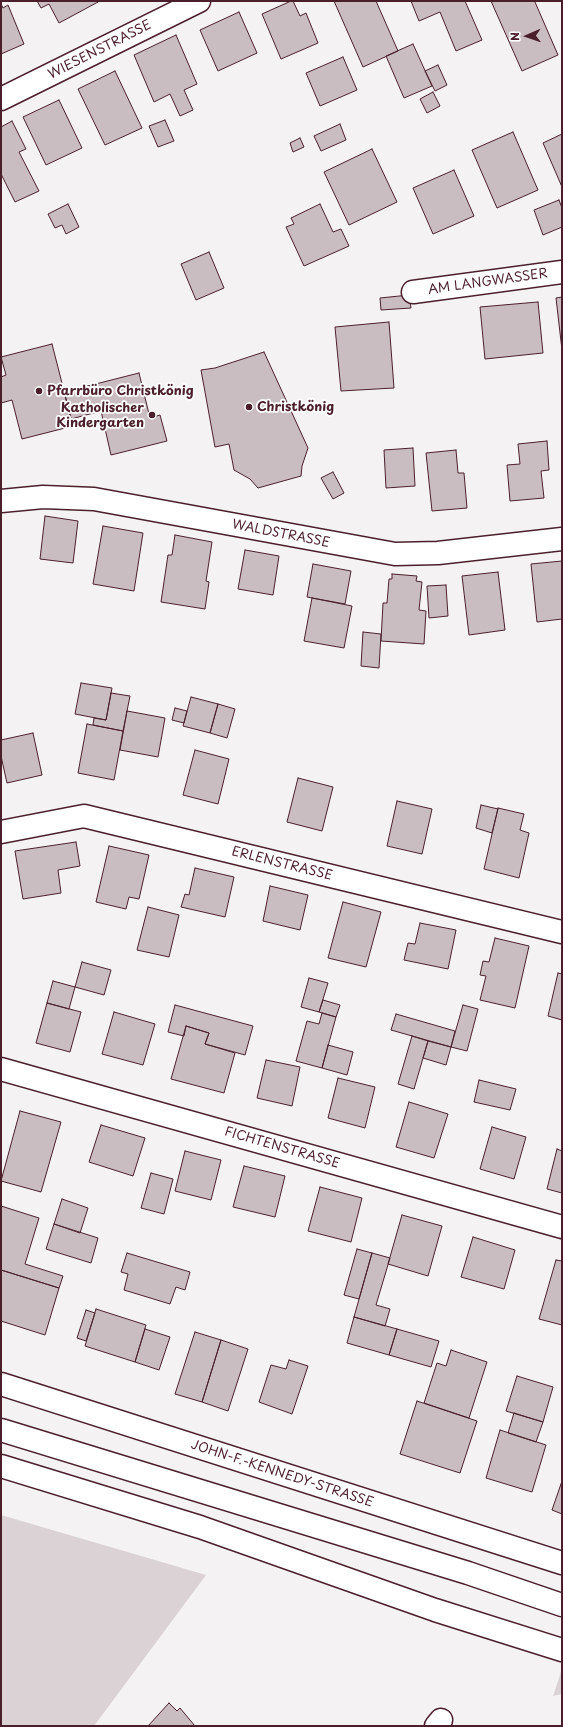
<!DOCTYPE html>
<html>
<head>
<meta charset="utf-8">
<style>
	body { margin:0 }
	#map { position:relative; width:563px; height:1727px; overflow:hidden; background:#f4f2f2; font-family:"Playpen Sans",sans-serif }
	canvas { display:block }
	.frame { position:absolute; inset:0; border:2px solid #4a1f2b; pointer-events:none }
	.north { position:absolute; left:507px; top:16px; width:40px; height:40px; -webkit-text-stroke:3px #fff; paint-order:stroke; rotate:268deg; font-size:11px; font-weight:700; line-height:16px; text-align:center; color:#4a1f2b }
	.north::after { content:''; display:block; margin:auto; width:14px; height:18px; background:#4a1f2b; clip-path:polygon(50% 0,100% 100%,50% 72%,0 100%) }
</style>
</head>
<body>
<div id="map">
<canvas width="563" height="1727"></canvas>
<div class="frame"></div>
<div class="north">N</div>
</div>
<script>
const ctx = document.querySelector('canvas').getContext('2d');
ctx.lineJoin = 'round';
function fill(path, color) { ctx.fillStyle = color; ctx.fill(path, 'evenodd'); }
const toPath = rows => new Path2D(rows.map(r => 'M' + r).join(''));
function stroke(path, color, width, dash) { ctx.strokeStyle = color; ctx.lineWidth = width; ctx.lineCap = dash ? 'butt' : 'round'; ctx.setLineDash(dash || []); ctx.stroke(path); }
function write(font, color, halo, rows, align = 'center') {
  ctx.font = font + ' "Playpen Sans",sans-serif'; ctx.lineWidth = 3.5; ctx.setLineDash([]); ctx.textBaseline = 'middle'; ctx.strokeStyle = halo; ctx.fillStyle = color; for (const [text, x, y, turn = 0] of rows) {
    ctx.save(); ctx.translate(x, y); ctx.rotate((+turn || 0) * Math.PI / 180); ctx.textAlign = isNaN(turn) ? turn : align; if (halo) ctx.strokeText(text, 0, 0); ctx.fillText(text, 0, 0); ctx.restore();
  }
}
const green = toPath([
	[1,1515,206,1575,94,1726,1,1726],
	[562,1669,562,1694,553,1696]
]);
const building = toPath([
	[37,1,97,1,98,2,59,23,49,4,41,8,37,1],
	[291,1,293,1,300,16,306,13,318,43,281,59,262,14,291,1],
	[334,1,376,1,398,51,363,67,334,1],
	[411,1,465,1,482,40,456,51,440,12,419,21,411,1],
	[491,1,536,1,535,2,558,55,522,71,491,1],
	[1,4,3,8,8,5,24,44,1,54,1,4],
	[239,12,257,53,218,71,200,30,239,12],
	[176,35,197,84,184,90,193,110,180,116,170,94,154,102,134,55,176,35],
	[413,44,432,86,404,98,386,56,413,44],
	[343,57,357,90,320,106,306,73,343,57],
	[438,65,447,85,435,91,425,71,438,65],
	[115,71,142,128,105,145,78,89,115,71],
	[433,92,440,106,427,113,420,99,433,92],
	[59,100,82,148,46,165,23,117,59,100],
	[165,120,174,141,158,147,149,126,165,120],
	[12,121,26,149,19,152,39,191,15,202,1,174,1,127,12,121],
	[340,124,346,140,321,151,314,136,340,124],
	[513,132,538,190,497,208,472,150,513,132],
	[562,134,562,187,543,143,562,134],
	[300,138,304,147,293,152,290,143,300,138],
	[372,149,397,202,349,225,324,172,372,149],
	[454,170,474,216,433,234,413,188,454,170],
	[559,200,562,208,562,227,543,235,534,210,559,200],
	[68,204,79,227,66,234,62,225,55,228,48,214,68,204],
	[320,204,333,232,341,229,349,246,304,266,286,227,294,224,291,218,320,204],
	[209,252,224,288,196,300,181,264,209,252],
	[409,295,411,308,381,310,380,298,409,295],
	[562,297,562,350,556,298,562,297],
	[538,302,543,353,485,359,480,307,538,302],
	[389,322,394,388,341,391,335,327,389,322],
	[52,344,73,426,22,439,12,400,1,403,1,377,6,375,1,357,52,344],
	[264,352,308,448,302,466,301,476,258,488,250,479,234,470,229,444,215,447,201,370,215,368,264,352],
	[139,373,150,418,160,415,167,441,111,455,101,411,71,419,64,392,139,373],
	[547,441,549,470,541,471,544,498,510,501,507,465,520,464,518,444,547,441],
	[413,448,415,486,386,488,384,450,413,448],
	[456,450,458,473,464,473,467,508,432,511,426,453,456,450],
	[333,472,344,493,333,499,321,478,333,472],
	[45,516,78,521,73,563,40,559,45,516],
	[103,526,143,533,134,591,93,584,103,526],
	[175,535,212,542,206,581,209,582,205,609,161,602,168,555,172,555,175,535],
	[245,550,279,556,273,595,238,589,245,550],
	[562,561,562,619,537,622,531,564,562,561],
	[313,564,351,571,345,604,307,597,313,564],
	[498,572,505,630,469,635,462,576,498,572],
	[392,574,417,576,416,581,422,582,419,610,426,611,424,644,381,641,383,603,387,603,389,579,392,579,392,574],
	[446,585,448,616,429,618,427,586,446,585],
	[312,598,352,606,344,648,304,641,312,598],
	[363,632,381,634,379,668,361,666,363,632],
	[81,683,112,688,106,720,75,714,81,683],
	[111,693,130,696,123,731,93,725,94,718,106,720,111,693],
	[191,697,218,704,210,733,183,726,191,697],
	[218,704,235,709,227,738,210,733,218,704],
	[175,708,187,711,184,723,172,720,175,708],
	[127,711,165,718,158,757,120,750,127,711],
	[87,724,123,731,114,780,78,773,87,724],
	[33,733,42,775,7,783,1,756,1,740,33,733],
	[195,750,229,759,218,804,183,795,195,750],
	[298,778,333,787,322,831,287,822,298,778],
	[397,801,432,809,422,854,387,846,397,801],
	[481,805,498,809,492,833,476,828,481,805],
	[498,808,524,814,520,830,529,833,519,878,484,869,498,808],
	[76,842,80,866,58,870,61,893,23,899,15,851,76,842],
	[109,846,149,855,139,899,129,897,126,909,96,902,109,846],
	[195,868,234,877,225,917,181,907,185,894,189,895,195,868],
	[270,886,308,895,300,930,263,921,270,886],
	[343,902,381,912,366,967,328,958,343,902],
	[148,907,179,915,169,957,137,950,148,907],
	[420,923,456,930,448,969,404,960,408,943,415,944,420,923],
	[495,938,529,946,515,1008,480,1000,486,976,480,975,483,961,489,962,495,938],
	[82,962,111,970,104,995,75,987,82,962],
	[558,973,562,974,562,1020,548,1016,558,973],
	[309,978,328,983,319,1012,301,1007,309,978],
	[53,981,75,987,69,1009,47,1003,53,981],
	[323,1000,340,1005,336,1017,319,1012,323,1000],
	[47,1003,81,1012,70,1052,36,1043,47,1003],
	[175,1005,253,1026,245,1055,205,1044,209,1033,186,1026,184,1036,168,1032,175,1005],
	[463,1005,478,1009,467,1051,451,1047,463,1005],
	[114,1012,155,1024,143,1065,102,1054,114,1012],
	[322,1013,336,1017,322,1068,296,1061,307,1021,319,1024,322,1013],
	[396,1014,455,1031,451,1047,391,1030,396,1014],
	[186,1026,209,1033,205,1044,235,1053,224,1093,171,1079,186,1026],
	[412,1036,428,1041,414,1089,398,1084,412,1036],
	[428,1041,451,1047,446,1065,423,1058,428,1041],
	[328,1045,353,1052,347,1075,322,1068,328,1045],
	[266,1060,300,1067,292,1106,257,1098,266,1060],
	[338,1078,375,1087,365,1128,328,1118,338,1078],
	[479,1080,516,1089,510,1110,474,1102,479,1080],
	[409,1102,448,1114,434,1158,396,1147,409,1102],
	[20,1111,61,1122,41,1192,1,1181,20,1111],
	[101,1125,145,1138,133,1176,89,1162,101,1125],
	[492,1127,526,1137,514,1179,480,1169,492,1127],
	[557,1149,562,1151,562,1193,547,1189,557,1149],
	[185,1151,221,1160,211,1200,175,1191,185,1151],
	[244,1166,285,1176,275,1217,233,1207,244,1166],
	[151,1173,173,1179,164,1214,141,1208,151,1173],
	[320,1187,362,1198,351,1242,308,1231,320,1187],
	[62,1199,88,1208,80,1233,54,1224,62,1199],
	[1,1206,39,1218,25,1264,63,1276,59,1288,1,1270,1,1206],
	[402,1215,442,1226,428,1276,388,1264,402,1215],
	[54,1224,98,1238,91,1263,46,1249,54,1224],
	[473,1237,515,1250,504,1289,461,1277,473,1237],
	[357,1249,372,1253,359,1299,344,1295,357,1249],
	[127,1253,190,1272,185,1290,176,1287,170,1304,124,1290,128,1274,121,1272,127,1253],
	[372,1253,390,1258,376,1305,390,1309,385,1326,354,1317,372,1253],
	[556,1260,562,1261,562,1325,539,1319,556,1260],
	[1,1270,59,1288,45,1335,1,1321,1,1270],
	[96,1309,146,1325,135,1362,85,1346,96,1309],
	[86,1310,95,1313,86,1341,77,1338,86,1310],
	[354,1317,397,1329,389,1355,347,1343,354,1317],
	[145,1329,170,1337,159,1370,135,1362,145,1329],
	[397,1329,439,1341,431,1367,389,1355,397,1329],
	[195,1332,221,1340,202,1402,175,1394,195,1332],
	[221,1340,248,1349,228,1411,202,1402,221,1340],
	[451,1350,487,1362,469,1418,424,1403,437,1363,446,1366,451,1350],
	[289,1360,308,1366,292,1414,259,1402,271,1365,286,1369,289,1360],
	[517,1376,553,1387,543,1422,506,1411,517,1376],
	[417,1401,477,1421,460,1473,400,1454,417,1401],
	[514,1413,543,1422,536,1442,508,1433,514,1413],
	[500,1430,546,1445,532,1492,486,1478,500,1430],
	[562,1481,562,1514,552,1510,562,1481],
	[169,1703,177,1711,180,1708,195,1726,148,1726,169,1703]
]);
const street = toPath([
	[1,99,199,1],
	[413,292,562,272],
	[1,501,43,497,94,499,395,554,438,553,562,539],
	[1,832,84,816,562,932],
	[1,1069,562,1227],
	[1,1384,562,1563],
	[436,1726,441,1720]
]);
const secondary = toPath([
	[1,1430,468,1573,562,1605],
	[1,1466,200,1527,435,1610,562,1650]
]);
const markers = [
	[39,391,4,"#4a1f2b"],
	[249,407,4,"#4a1f2b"],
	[152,415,4,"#4a1f2b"]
];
const streetNames = [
	["WIESENSTRASSE",100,50,-27],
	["AM LANGWASSER",488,282,-8],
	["WALDSTRASSE",281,534,11],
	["ERLENSTRASSE",282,864,14],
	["FICHTENSTRASSE",282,1148,16],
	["JOHN-F.-KENNEDY-STRASSE",282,1474,18]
];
const poiNames = [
	["Pfarrbüro Christkönig",47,391],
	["Christkönig",257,407],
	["Katholischer",144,408,"right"],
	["Kindergarten",144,423,"right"]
];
fill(green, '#dbd2d5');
fill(building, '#cabdc1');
stroke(building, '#4a1f2b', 1);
stroke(street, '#4a1f2b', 25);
stroke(secondary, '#4a1f2b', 25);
stroke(street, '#fff', 22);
stroke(secondary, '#fff', 22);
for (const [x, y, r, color] of markers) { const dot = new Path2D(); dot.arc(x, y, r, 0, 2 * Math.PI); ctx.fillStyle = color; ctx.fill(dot); stroke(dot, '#fff', 1.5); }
write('13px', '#4a1f2b', '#fff', streetNames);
write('bold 13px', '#4a1f2b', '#fff', poiNames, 'left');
</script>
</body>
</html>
